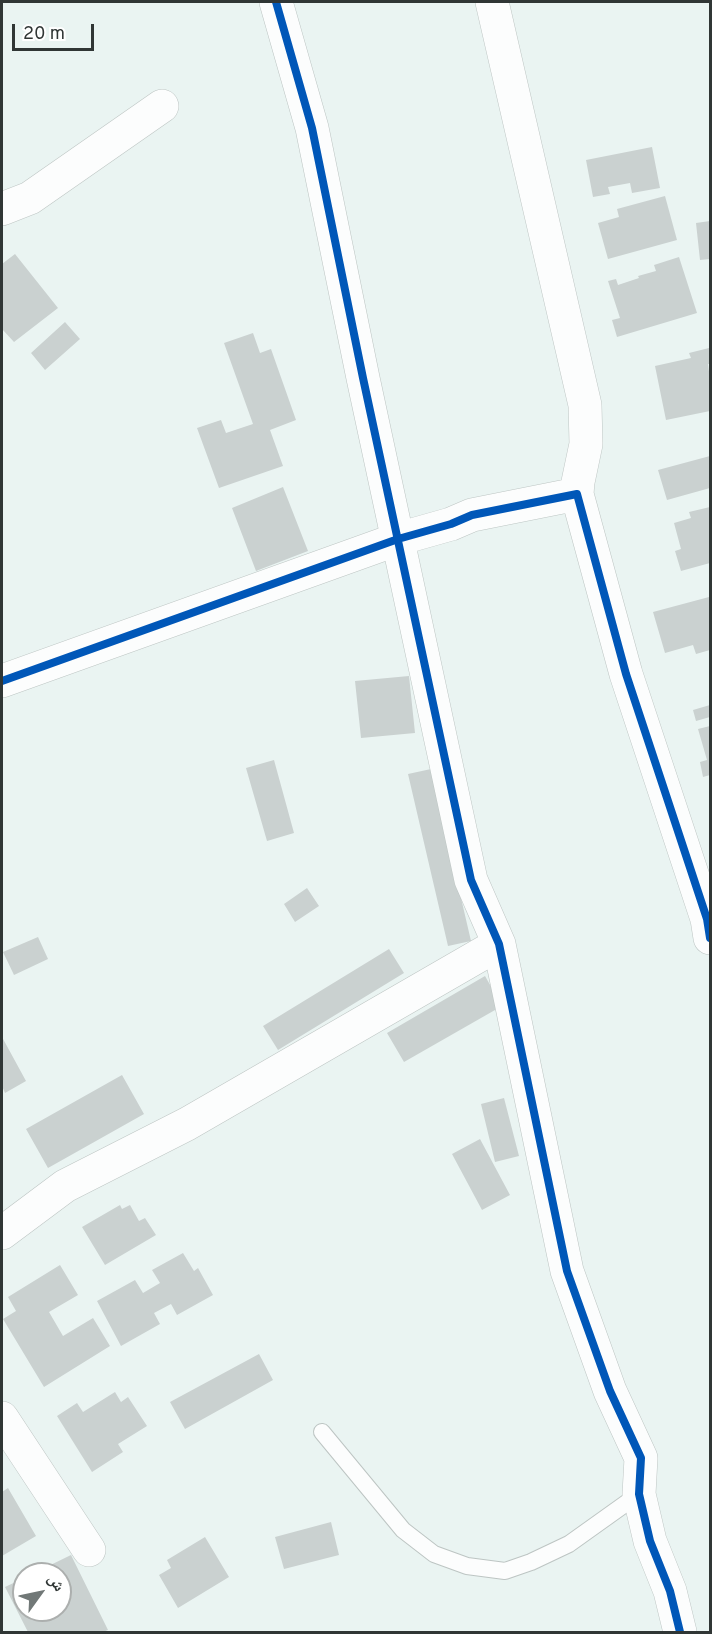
<!DOCTYPE html>
<html>
<head>
<meta charset="utf-8">
<style>
	body { margin:0 }
	#map { position:relative; width:712px; height:1634px; overflow:hidden; background:#eaf4f2; font-family:Overpass,"Noto Naskh Arabic",sans-serif }
	canvas { display:block }
	.frame { position:absolute; inset:0; border:3px solid #303635; pointer-events:none }
	.north { position:absolute; left:12px; top:1562px; width:60px; height:60px; box-sizing:border-box; background:#fff; border:2px solid #acafae; border-radius:50%; rotate:57deg; font-size:16px; font-weight:700; line-height:24px; text-align:center; color:#303635 }
	.north::after { content:''; display:block; margin:auto; width:21px; height:27px; background:#717877; clip-path:polygon(50% 0,100% 100%,50% 72%,0 100%) }
	.scale { position:absolute; left:12px; top:24px; width:82px; height:27px; box-sizing:border-box; border:3px solid #303635; border-top:0; padding-left:8px; font-size:18px; line-height:21px; white-space:nowrap; color:#303635; -webkit-text-stroke:4px #fff; paint-order:stroke }
</style>
</head>
<body>
<div id="map">
<canvas width="712" height="1634"></canvas>
<div class="frame"></div>
<div class="north">ش</div>
<div class="scale">20 m</div>
</div>
<script>
const ctx = document.querySelector('canvas').getContext('2d');
ctx.lineJoin = 'round';
function fill(path, color) { ctx.fillStyle = color; ctx.fill(path, 'evenodd'); }
const toPath = rows => new Path2D(rows.map(r => 'M' + r).join(''));
function stroke(path, color, width, dash) { ctx.strokeStyle = color; ctx.lineWidth = width; ctx.lineCap = dash ? 'butt' : 'round'; ctx.setLineDash(dash || []); ctx.stroke(path); }
const building = toPath([
	[652,147,660,188,632,193,630,183,608,187,610,194,593,197,586,160],
	[665,196,677,240,608,259,598,223,619,217,617,209],
	[710,221,710,259,700,260,696,223],
	[15,254,58,308,14,342,2,329,2,264],
	[679,257,697,313,617,337,612,320,620,318,608,281,616,279,618,285,639,278,638,276,656,271,654,265],
	[65,322,80,339,45,370,31,353],
	[253,333,260,353,271,349,296,420,270,430,283,466,219,488,197,428,221,420,226,433,253,424,224,343],
	[709,348,710,364,708,364,710,379,710,411,666,420,655,366,691,358,689,353],
	[710,456,710,488,667,500,658,470],
	[283,487,308,551,256,571,232,508],
	[710,507,710,563,681,571,675,551,681,549,674,523,691,518,689,512],
	[709,597,710,603,710,650,696,654,693,645,665,653,653,612],
	[409,676,415,733,361,738,355,681],
	[710,705,710,717,696,721,693,710],
	[710,726,710,775,703,777,700,762,707,760,698,729],
	[274,760,294,833,267,841,246,768],
	[431,769,471,941,448,946,408,774],
	[307,888,319,906,295,922,284,904],
	[38,937,48,959,14,975,3,952],
	[389,949,404,973,278,1050,263,1026],
	[485,976,502,1006,404,1062,387,1033],
	[2,1037,26,1081,5,1093,2,1086],
	[122,1075,144,1114,48,1168,26,1129],
	[504,1098,519,1156,495,1162,481,1104],
	[480,1139,510,1195,482,1210,452,1154],
	[120,1205,122,1209,130,1205,139,1221,145,1218,156,1235,105,1265,82,1227],
	[183,1253,194,1271,198,1268,213,1295,177,1315,171,1304,154,1313,160,1324,121,1346,97,1301,135,1280,143,1293,160,1283,152,1270],
	[60,1265,78,1295,49,1312,63,1336,93,1318,110,1346,44,1387,3,1319,16,1311,8,1297],
	[259,1354,273,1380,185,1429,170,1402],
	[115,1392,121,1402,128,1397,147,1426,118,1444,123,1452,92,1472,57,1416,77,1403,83,1412],
	[8,1488,36,1536,2,1556,2,1492],
	[331,1522,339,1555,284,1569,275,1537],
	[205,1537,229,1577,178,1608,159,1575,171,1568,167,1560],
	[71,1555,108,1630,103,1632,28,1632,5,1587,24,1578,24,1610,60,1610,60,1574,32,1574]
]);
const service = toPath([
	[322,1432,403,1530,434,1554,467,1566,505,1571,531,1562,569,1544,639,1494]
]);
const minor = toPath([
	[276,2,312,128,363,378,471,880,499,944,567,1271,610,1391,641,1458,639,1494,650,1541,670,1591,680,1632],
	[492,2,585,405,586,444,578,482,577,494],
	[2,209,30,198,162,106],
	[2,681,398,539,451,524,472,515,577,494,626,674,707,919,710,938],
	[2,1233,65,1186,187,1124,499,944],
	[2,1418,89,1550]
]);
const cycleway = toPath([
	[276,2,312,128,363,378,471,880,499,944,567,1271,610,1391,641,1458,639,1494,650,1541,670,1591,680,1632],
	[2,681,398,539,451,524,472,515,577,494,626,674,707,919,710,938]
]);
fill(building, '#cad1d0');
stroke(service, '#bdc5c3', 18);
stroke(minor, '#bdc5c3', 34);
stroke(service, '#fcfdfd', 16);
stroke(minor, '#fcfdfd', 33);
stroke(cycleway, '#0057b8', 8);
</script>
</body>
</html>
